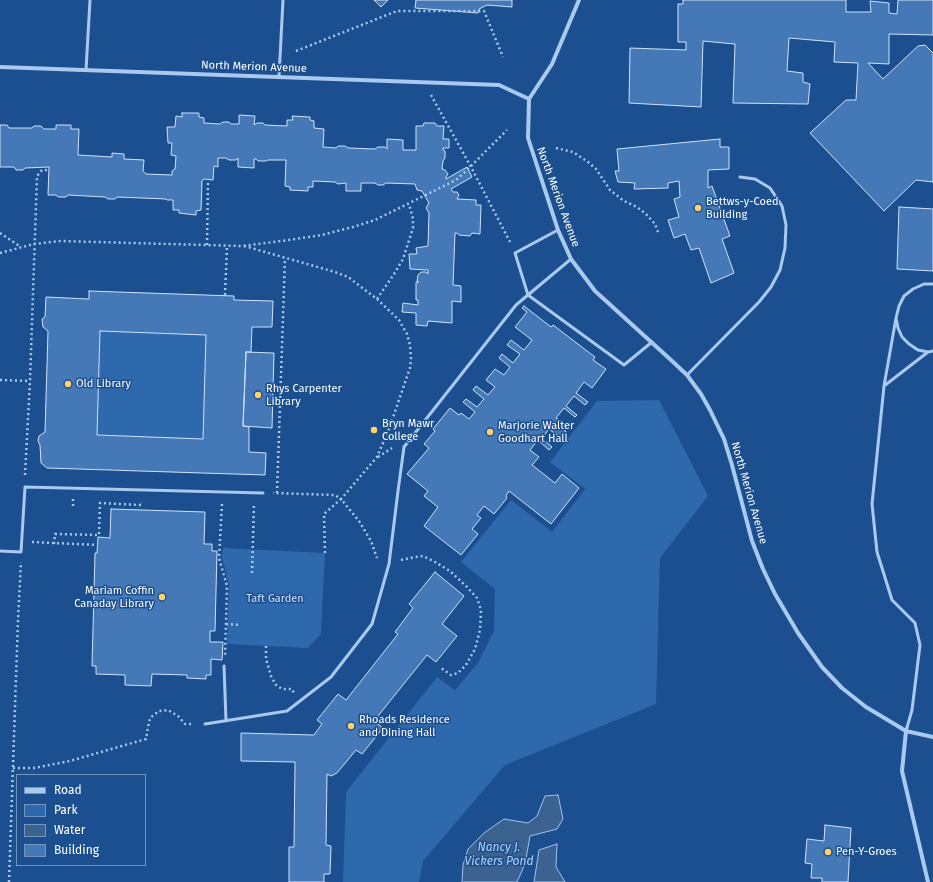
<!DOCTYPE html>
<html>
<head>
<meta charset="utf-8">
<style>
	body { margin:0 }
	#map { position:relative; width:933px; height:882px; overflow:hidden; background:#1b4f8f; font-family:"Fira Sans",sans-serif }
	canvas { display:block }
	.legend { position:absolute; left:16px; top:774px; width:130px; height:92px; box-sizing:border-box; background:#1b4f8f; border:1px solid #7695bc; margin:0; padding:5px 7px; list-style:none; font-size:12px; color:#fff }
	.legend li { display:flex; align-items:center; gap:8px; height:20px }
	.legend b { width:20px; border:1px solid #7695bc }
</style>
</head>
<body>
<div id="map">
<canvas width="933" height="882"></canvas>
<ul class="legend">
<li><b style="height:5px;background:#a9c9ee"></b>Road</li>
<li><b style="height:11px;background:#2e69ad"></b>Park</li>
<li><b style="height:11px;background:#3c6290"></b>Water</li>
<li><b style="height:11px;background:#4478b7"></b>Building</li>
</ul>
</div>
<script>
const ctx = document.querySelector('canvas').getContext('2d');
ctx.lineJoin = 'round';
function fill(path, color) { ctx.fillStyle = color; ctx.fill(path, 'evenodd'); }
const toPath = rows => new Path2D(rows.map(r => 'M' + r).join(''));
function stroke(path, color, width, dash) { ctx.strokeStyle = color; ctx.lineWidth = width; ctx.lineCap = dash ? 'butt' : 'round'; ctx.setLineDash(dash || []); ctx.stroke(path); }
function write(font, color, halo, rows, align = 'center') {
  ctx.font = font + ' "Fira Sans",sans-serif'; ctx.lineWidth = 3; ctx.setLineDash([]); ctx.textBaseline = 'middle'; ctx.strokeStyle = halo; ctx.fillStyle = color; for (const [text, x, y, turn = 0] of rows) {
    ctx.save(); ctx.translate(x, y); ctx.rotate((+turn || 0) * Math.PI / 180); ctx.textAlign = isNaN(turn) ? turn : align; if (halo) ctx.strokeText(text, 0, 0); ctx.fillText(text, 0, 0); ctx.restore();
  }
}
const green = toPath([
	[100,331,206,335,203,439,97,435],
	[659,400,708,496,660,558,656,704,505,765,423,861,419,882,343,882,346,792,437,677,455,690,478,663,494,631,495,589,461,562,511,500,552,532,585,489,550,462,597,401],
	[223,548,325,553,321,634,308,648,227,644,229,585,222,558]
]);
const water = toPath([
	[558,795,563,819,557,829,530,836,525,864,517,882,462,882,463,865,468,849,484,833,504,819,528,823,537,816,545,796,558,795],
	[557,844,556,867,565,882,534,882,539,850,557,844]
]);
const building = toPath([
	[374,0,388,0,381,7,374,0],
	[416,0,512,0,512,7,487,5,479,9,478,13,415,8,416,0],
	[683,0,846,0,846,12,871,12,870,1,889,3,889,13,897,14,898,0,933,0,933,35,889,34,889,64,868,63,883,79,918,46,925,45,933,53,933,182,916,180,884,211,810,133,846,100,856,100,858,63,834,62,835,42,789,38,787,71,803,73,803,82,810,84,808,104,733,103,735,44,703,41,701,107,629,103,630,48,686,50,686,42,678,42,678,4,683,4,683,0],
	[182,113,199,113,199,117,204,118,204,123,220,124,223,122,229,122,231,124,239,124,239,115,255,116,254,125,257,123,263,123,265,125,287,126,287,120,293,120,292,116,310,117,310,120,314,121,314,128,324,129,323,147,336,148,338,146,345,146,348,148,375,149,378,147,385,147,387,149,387,139,403,140,403,150,416,150,416,126,423,126,424,123,435,123,437,126,444,126,443,139,449,139,449,148,443,148,443,150,445,151,445,158,443,161,442,169,445,170,448,174,446,177,446,179,467,167,472,177,451,189,453,192,457,192,459,195,457,199,476,200,476,205,481,205,480,234,472,233,470,236,459,235,457,233,455,233,453,285,461,286,461,302,452,301,452,323,428,321,427,326,416,325,416,313,402,312,403,303,418,305,418,300,416,300,416,282,419,282,417,281,418,275,421,272,426,272,428,274,428,270,410,269,409,254,417,254,416,248,428,246,429,213,426,208,429,203,422,191,417,190,415,184,386,183,383,185,378,185,375,183,361,183,361,191,346,191,346,183,338,184,335,182,313,181,313,187,308,187,308,191,290,190,290,187,285,186,286,160,268,160,266,161,258,161,256,159,254,159,254,168,238,167,238,158,236,160,229,160,226,158,218,158,218,167,214,166,213,180,204,179,202,181,201,210,196,211,196,215,179,213,179,210,173,210,173,200,167,200,166,199,117,197,115,199,108,199,105,197,68,195,66,197,58,197,56,195,48,195,49,167,25,168,23,170,16,170,14,167,0,167,0,125,7,125,9,128,32,128,34,126,41,126,44,129,56,129,56,125,71,125,71,129,79,129,78,155,112,157,112,153,124,154,124,159,144,160,143,171,146,174,172,175,172,171,175,169,176,156,171,155,172,143,168,143,167,127,175,127,176,116,182,117,182,113],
	[720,139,720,147,729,147,729,169,708,170,708,188,712,186,730,236,722,239,734,273,711,283,699,248,691,250,685,234,674,238,668,220,679,217,674,199,680,197,679,181,668,183,668,188,634,189,635,183,618,182,615,171,619,171,617,149,720,139],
	[899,207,933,209,933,271,897,269,899,207],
	[89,291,234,296,234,300,273,301,272,327,252,327,251,352,246,352,243,426,249,427,249,452,266,453,265,475,47,468,41,463,40,445,38,441,39,436,45,432,48,331,43,327,42,319,45,317,46,297,89,299,89,291],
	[100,331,206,335,203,439,97,435,100,331],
	[524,306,551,327,553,325,595,357,593,360,606,369,592,388,584,382,576,393,588,402,585,405,574,396,566,406,577,415,575,417,564,408,556,418,568,426,565,430,566,433,565,435,561,435,559,437,549,429,542,438,552,447,549,450,538,440,530,450,539,457,532,465,555,483,562,474,579,488,551,524,509,491,506,496,507,498,494,514,484,506,477,515,481,518,472,529,478,534,461,555,424,526,438,507,424,496,428,491,407,474,429,448,424,444,435,431,433,429,450,408,459,415,461,413,469,419,475,412,463,402,466,399,477,407,484,399,473,390,476,386,488,395,495,387,486,380,495,369,504,375,510,367,499,358,502,354,513,363,520,354,507,345,511,340,524,350,532,340,515,327,527,312,522,308,524,306],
	[246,352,274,353,272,428,243,426,246,352],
	[111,509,205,512,204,544,212,544,212,551,217,551,215,631,210,631,210,642,223,642,222,660,211,659,211,675,206,675,206,679,187,678,187,675,152,674,151,686,125,685,125,675,96,674,96,666,92,666,95,553,97,553,98,537,110,538,111,509],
	[435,572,464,596,442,624,457,636,436,662,427,655,374,721,383,728,362,754,356,750,337,773,331,776,327,774,326,845,331,846,330,874,324,874,324,882,289,882,289,847,294,847,295,762,241,761,241,733,314,735,322,724,317,720,338,694,346,700,398,634,395,632,413,608,409,604,435,572],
	[825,825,851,828,848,882,822,882,822,878,811,878,812,864,805,863,807,839,824,841,825,825]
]);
const path = toPath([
	[296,51,397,11,484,11,503,57],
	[431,95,471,167,510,242],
	[556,148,573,152,588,162,596,169,610,190,624,201,637,207,646,214,655,224,658,232],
	[0,233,21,247],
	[207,245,208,182],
	[244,246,335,272,348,277,377,299,399,320,407,334,410,345,411,359,410,368,389,429,377,457,341,499,335,495,273,493],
	[0,253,34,244,60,241,242,246,289,240,322,235,353,227,375,220,456,180,466,171,507,130],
	[225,295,227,246],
	[377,299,394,274,403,259,413,228,413,219,409,204],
	[0,380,30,381],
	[378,457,392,448],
	[25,475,30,381,37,176,42,170,49,170],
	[277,493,285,258],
	[73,499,73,506],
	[222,504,219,558,227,586,225,656],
	[32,542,98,545],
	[54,544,55,534,99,535,100,503,141,505,141,502],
	[325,553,324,514,341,499,359,521,371,541,377,558],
	[401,560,415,557,423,556,435,562,450,571,467,587,477,598,481,610,480,630,475,649,466,665,458,673,451,675,441,668],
	[252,573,254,503],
	[226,624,240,625],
	[266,646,266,659,271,676,276,685,282,689,292,689,294,693],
	[13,768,34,768,70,761,146,739,148,727,150,718,159,711,168,710,178,716,185,724,193,724],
	[9,882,18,620,21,562]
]);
const lane = toPath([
	[86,70,90,0],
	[279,77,283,0],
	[558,230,515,253,528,295,624,365,652,342],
	[933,284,924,284,913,289,904,296,899,306,896,318,898,328,902,337,909,344,918,350,928,352,933,351],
	[896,318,884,386,928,352],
	[687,375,759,302,771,287,780,270,785,248,786,225,782,206,770,188,755,179,740,177],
	[884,386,872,504,877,552,892,600,915,623,920,645,912,710,906,731],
	[0,551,21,552,25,487,263,493],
	[224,666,226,721],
	[205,724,287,711,331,677,372,624,389,564,398,491,404,447,516,305,571,259]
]);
const street = toPath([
	[0,67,499,85,529,99,528,138,558,230,571,259,595,291,671,360,687,375,701,394,710,410,724,439,732,465,752,541,763,569,775,594,798,633,822,667,842,688,866,707,906,731,933,737],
	[529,99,552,64,579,0],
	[906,731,902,771,928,882]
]);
const markers = [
	[698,208,4,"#ffd166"],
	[68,384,4,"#ffd166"],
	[258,395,4,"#ffd166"],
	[374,430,4,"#ffd166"],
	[490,432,4,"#ffd166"],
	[162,597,4,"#ffd166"],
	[351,726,4,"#ffd166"],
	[828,852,4,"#ffd166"]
];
const streetNames = [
	["North Merion Avenue",254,67,2],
	["North Merion Avenue",558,197,70],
	["North Merion Avenue",749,493,74]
];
const poiNames = [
	["Bettws-y-Coed",706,202],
	["Building",706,215],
	["Old Library",76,384],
	["Rhys Carpenter",266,389],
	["Library",266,402],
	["Bryn Mawr",382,424],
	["College",382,437],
	["Marjorie Walter",498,426],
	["Goodhart Hall",498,439],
	["Mariam Coffin",154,591,"right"],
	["Canaday Library",154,604,"right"],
	["Rhoads Residence",359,720],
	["and Dining Hall",359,733],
	["Pen-Y-Groes",836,852]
];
const parkNames = [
	["Taft Garden",275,599]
];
const waterNames = [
	["Nancy J.",499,848],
	["Vickers Pond",499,862]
];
fill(green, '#2e69ad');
fill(water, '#3c6290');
stroke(water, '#9cc4f0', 1);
fill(building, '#4478b7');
stroke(building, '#cfe3fa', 1);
stroke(path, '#a9c9ee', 2.5, [2, 3]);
stroke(lane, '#a9c9ee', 3);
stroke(street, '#a9c9ee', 4);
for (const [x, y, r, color] of markers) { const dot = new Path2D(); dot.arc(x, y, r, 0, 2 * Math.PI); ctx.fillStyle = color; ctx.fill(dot); stroke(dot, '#1b4f8f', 1.5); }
write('11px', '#fff', '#1b4f8f', streetNames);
write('11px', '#fff', '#1b4f8f', poiNames, 'left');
write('11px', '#cfe3fa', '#1b4f8f', parkNames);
write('italic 12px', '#b5d3f5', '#1b4f8f', waterNames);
</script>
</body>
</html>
